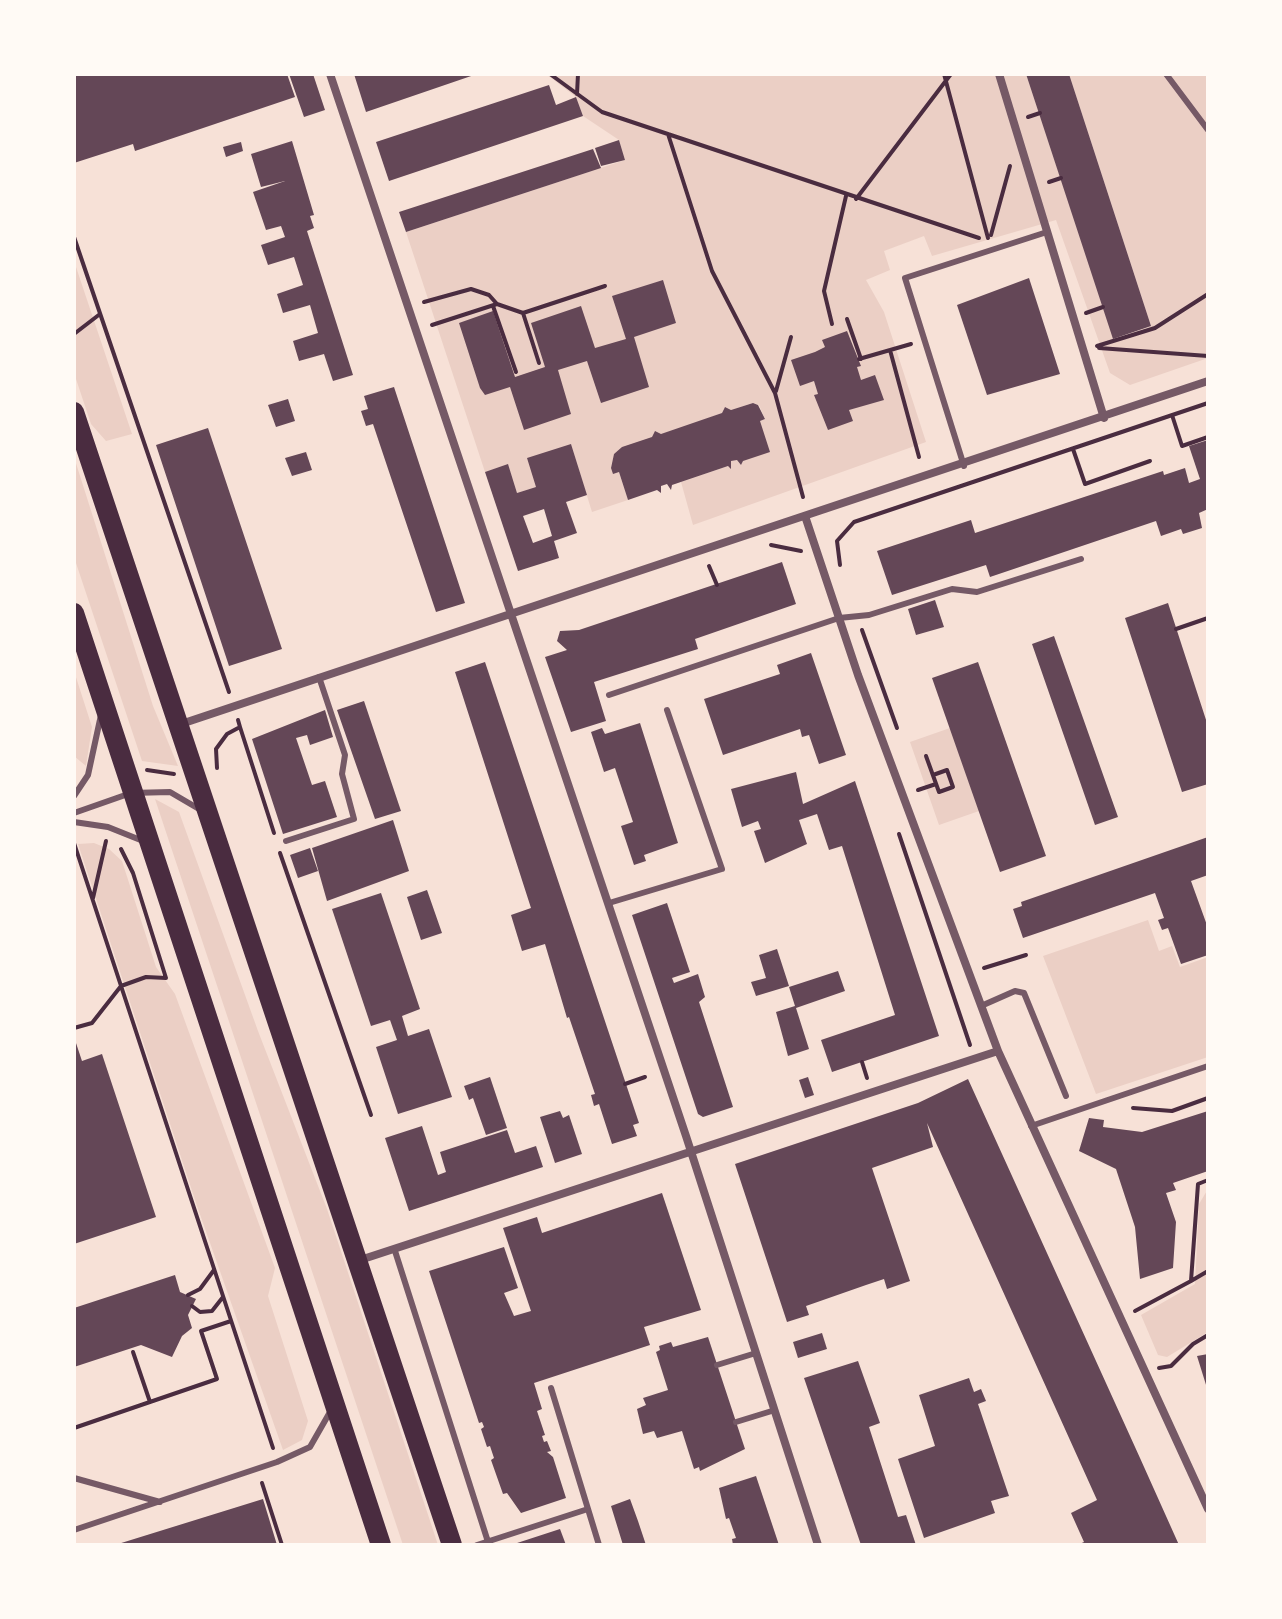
<!DOCTYPE html>
<html>
<head>
<meta charset="utf-8">
<style>
	body { margin:0 }
	#map { position:relative; width:1282px; height:1619px; overflow:hidden; background:#f7e1d7; font-family:"Zilla Slab",serif }
	canvas { display:block }
	.frame { position:absolute; inset:0; border:76px solid #fffaf5; pointer-events:none }
</style>
</head>
<body>
<div id="map">
<canvas width="1282" height="1619"></canvas>
<div class="frame"></div>
</div>
<script>
const ctx = document.querySelector('canvas').getContext('2d');
ctx.lineJoin = 'round';
function fill(path, color) { ctx.fillStyle = color; ctx.fill(path, 'evenodd'); }
const toPath = rows => new Path2D(rows.map(r => 'M' + r).join(''));
function stroke(path, color, width, dash) { ctx.strokeStyle = color; ctx.lineWidth = width; ctx.lineCap = dash ? 'butt' : 'round'; ctx.setLineDash(dash || []); ctx.stroke(path); }
const green = toPath([
	[546,74,1026,74,1114,339,1151,326,1069,74,1208,74,1208,358,1130,385,1110,373,1056,220,932,256,924,236,884,251,890,270,866,280,884,312,926,442,693,525,681,482,728,466,731,468,731,461,737,460,741,465,760,421,765,419,759,405,753,403,731,410,725,407,722,413,614,454,611,467,613,473,619,472,628,500,592,512,571,444,536,487,517,493,508,465,485,472,406,232,625,160,619,140,583,116,576,97],
	[74,261,132,434,106,441,91,424,74,373],
	[74,457,153,706,178,766,142,761,74,557],
	[74,671,92,727,86,766,74,756],
	[950,728,979,811,939,825,910,742],
	[155,799,179,812,258,1031,327,1209,438,1545,403,1545],
	[94,843,109,849,122,861,156,967,175,994,275,1268,268,1296,308,1421,302,1440,283,1450,197,1206,78,844],
	[1148,920,1159,951,1172,946,1180,967,1208,957,1208,1057,1096,1094,1043,956],
	[1208,1189,1208,1332,1167,1357,1158,1355,1141,1315,1195,1284,1199,1204]
]);
const building = toPath([
	[74,74,287,74,295,97,135,151,133,144,74,163],
	[289,74,313,74,325,110,304,117],
	[354,74,477,74,366,112],
	[1026,74,1069,74,1151,326,1113,339],
	[549,85,556,105,576,97,583,116,389,181,376,142],
	[619,140,625,160,601,166,595,148],
	[292,141,314,215,310,216,314,228,307,231,353,375,333,381,324,354,299,361,293,341,318,333,310,305,283,313,277,294,303,285,294,257,268,265,261,245,285,237,281,226,266,230,253,192,285,181,261,187,251,154],
	[241,142,243,151,226,157,223,147],
	[593,149,601,168,406,232,399,212],
	[1029,278,1060,374,987,395,957,305],
	[663,280,676,323,634,337,649,387,601,403,587,361,558,370,571,414,524,430,510,387,485,395,480,388,459,323,493,311,515,377,545,367,531,323,581,306,595,348,626,339,612,296],
	[847,331,861,366,857,367,861,380,875,375,884,400,849,410,853,421,828,430,814,395,818,394,814,381,800,386,791,360,815,352,825,347,822,340],
	[394,387,465,603,436,612,373,424,366,426,361,411,368,409,364,396],
	[288,399,295,421,276,427,268,405],
	[753,403,758,405,765,419,760,421,770,452,743,461,741,465,737,460,731,461,731,469,728,466,672,485,671,490,667,484,661,486,661,493,657,490,628,500,619,472,613,474,611,468,614,454,622,447,652,437,655,431,661,434,722,413,725,407,731,410],
	[208,428,282,649,229,666,156,445],
	[1208,440,1208,509,1199,513,1202,528,1183,534,1181,529,1161,536,1156,521,990,577,986,565,892,595,877,551,971,520,975,533,1163,471,1164,475,1185,468,1189,483,1200,479,1189,446],
	[571,444,587,495,566,502,577,533,554,541,559,558,518,571,485,472,508,464,517,493,536,487,527,458],
	[544,509,552,536,533,543,523,516],
	[306,452,312,470,292,476,285,458],
	[782,562,796,604,695,639,698,649,594,682,606,721,571,732,545,657,567,650,557,641,560,631,579,630],
	[935,600,944,627,916,635,908,609],
	[1168,603,1208,726,1208,784,1182,792,1125,618],
	[1054,636,1118,817,1095,825,1032,644],
	[811,653,846,755,819,764,809,735,802,737,800,729,723,755,704,699,780,674,777,665],
	[485,662,639,1123,633,1125,637,1136,612,1144,599,1104,594,1106,591,1095,595,1094,569,1017,567,1018,545,944,522,951,511,915,531,908,455,672],
	[978,662,1046,856,1000,872,932,678],
	[364,701,401,811,375,819,337,710],
	[325,710,333,737,310,745,307,735,296,738,312,785,325,781,337,817,283,834,252,739],
	[640,723,678,843,644,855,646,861,634,865,621,826,633,822,615,768,604,772,591,732,602,728,605,734],
	[796,772,803,804,855,781,939,1036,832,1072,821,1040,895,1015,842,846,829,850,817,814,799,820,807,844,765,863,754,831,761,829,758,821,742,827,731,789],
	[393,820,409,871,327,901,312,848],
	[1208,837,1208,875,1191,881,1208,928,1208,955,1181,964,1168,928,1162,930,1158,920,1164,918,1155,893,1023,938,1013,909,1022,906,1021,902],
	[310,848,318,871,298,878,290,855],
	[427,890,442,933,421,940,407,897],
	[381,893,420,1009,402,1016,408,1036,429,1029,452,1097,398,1114,376,1047,397,1040,390,1020,371,1026,332,909],
	[667,903,690,972,672,978,674,983,698,974,705,997,699,1002,733,1107,703,1117,698,1114,632,915],
	[777,949,789,986,756,996,751,982,766,978,759,955],
	[838,971,845,991,796,1008,809,1049,788,1056,776,1012,795,1006,789,987],
	[74,1037,82,1061,102,1054,156,1217,74,1244],
	[490,1077,507,1128,486,1135,473,1098,469,1100,464,1086],
	[808,1077,814,1095,805,1098,799,1080],
	[968,1079,1140,1458,1179,1545,1077,1545,1084,1542,1071,1513,1097,1500,927,1123,933,1147,872,1168,910,1281,887,1289,884,1279,866,1285,806,1306,809,1315,787,1322,735,1164,918,1103],
	[560,1111,563,1118,569,1115,582,1154,555,1163,540,1117],
	[1208,1111,1208,1171,1173,1183,1176,1190,1166,1193,1176,1222,1173,1268,1140,1279,1135,1227,1116,1169,1079,1151,1089,1118,1104,1120,1103,1127,1142,1132],
	[422,1126,438,1175,446,1172,440,1152,507,1130,515,1153,536,1146,543,1167,409,1211,385,1138],
	[662,1193,701,1310,644,1327,650,1345,534,1383,542,1409,537,1411,545,1435,542,1436,544,1442,547,1441,551,1451,547,1452,553,1457,566,1498,521,1513,507,1493,503,1494,491,1460,494,1458,490,1446,487,1447,481,1429,484,1427,482,1422,479,1423,429,1271,504,1247,518,1288,504,1293,514,1316,531,1311,503,1228,537,1217,542,1233],
	[175,1275,180,1292,196,1299,188,1315,192,1328,182,1336,172,1357,141,1345,74,1367,74,1308],
	[822,1333,827,1349,798,1358,793,1342],
	[708,1337,745,1449,700,1471,699,1467,694,1469,682,1431,657,1438,654,1431,643,1434,637,1409,646,1405,643,1398,668,1390,656,1352,660,1350,659,1346,671,1342,673,1347],
	[1208,1354,1208,1388,1207,1388,1197,1356],
	[858,1361,880,1423,869,1427,898,1517,906,1515,916,1545,861,1545,804,1378],
	[969,1378,974,1392,981,1389,986,1401,978,1404,1009,1496,991,1501,995,1513,924,1538,898,1459,935,1446,919,1395],
	[756,1476,779,1545,733,1545,732,1539,736,1538,729,1518,726,1519,719,1488],
	[263,1499,277,1545,119,1545,118,1544],
	[630,1499,638,1521,646,1545,623,1545,611,1506],
	[560,1529,566,1545,515,1545,514,1544]
]);
const path = toPath([
	[550,74,602,112,979,238],
	[944,74,988,238],
	[577,94,578,74],
	[1028,117,1040,113],
	[668,134,712,271,775,393,803,497],
	[1049,182,1061,178],
	[856,199,951,74],
	[991,235,1010,166],
	[74,237,229,692],
	[424,302,471,289,489,295,497,304],
	[493,306,516,372],
	[523,313,539,363],
	[1086,313,1103,307],
	[847,319,861,359],
	[832,324,824,291,846,196],
	[432,325,497,304,523,313,605,286],
	[74,334,100,314],
	[1097,346,1155,328,1208,294],
	[1099,348,1208,356],
	[890,350,919,457],
	[859,359,911,344],
	[776,391,791,337],
	[1172,415,1182,446,1208,437],
	[1073,449,1085,484,1150,461],
	[771,545,801,551],
	[840,565,837,541,854,522,1208,403],
	[709,566,717,585],
	[1176,629,1208,618],
	[862,630,897,728],
	[240,727,274,833],
	[926,756,939,792,953,787,947,770,933,775],
	[217,768,216,749,227,734,240,727,238,720],
	[147,770,174,774],
	[918,790,936,784],
	[899,834,970,1045],
	[74,843,273,1448],
	[280,853,371,1115],
	[93,898,106,841],
	[984,968,1026,955],
	[74,1028,92,1023,121,986,146,977,166,978,133,873,121,849],
	[862,1062,867,1078],
	[625,1084,645,1077],
	[1133,1108,1172,1111,1208,1098],
	[1191,1281,1208,1271],
	[188,1295,200,1289,214,1270],
	[192,1306,200,1312,212,1311,223,1297],
	[1135,1311,1191,1281,1198,1184,1208,1180],
	[133,1352,150,1402],
	[1159,1368,1171,1366,1193,1344,1208,1335],
	[74,1428,217,1379,201,1331,231,1321],
	[262,1483,282,1545]
]);
const service = toPath([
	[1166,74,1208,130],
	[964,466,905,278,1047,232],
	[609,695,839,618,869,615,952,589,977,592,1081,559],
	[74,796,88,775,101,715],
	[74,813,131,793,170,792,199,809],
	[74,822,108,827,143,841],
	[286,841,354,819,342,774,345,755,319,677],
	[609,903,722,869,667,710],
	[981,1006,1015,991,1024,993,1066,1096],
	[1031,1126,1208,1066],
	[395,1251,489,1545],
	[717,1365,756,1353],
	[736,1422,775,1410],
	[74,1478,160,1502],
	[588,1509,599,1545],
	[74,1530,277,1462,310,1447,330,1412],
	[477,1545,588,1509,551,1388]
]);
const minor = toPath([
	[330,74,686,1136,818,1545],
	[999,74,1104,418],
	[805,516,858,675,998,1051,1208,1509],
	[181,724,1208,381],
	[357,1261,998,1051]
]);
const primary = toPath([
	[74,412,452,1545],
	[74,613,381,1545]
]);
fill(green, '#ebcfc5');
fill(building, '#644757');
stroke(path, '#4a2c40', 4);
stroke(service, '#755966', 6);
stroke(minor, '#755966', 8);
stroke(primary, '#4a2c40', 20);
</script>
</body>
</html>
